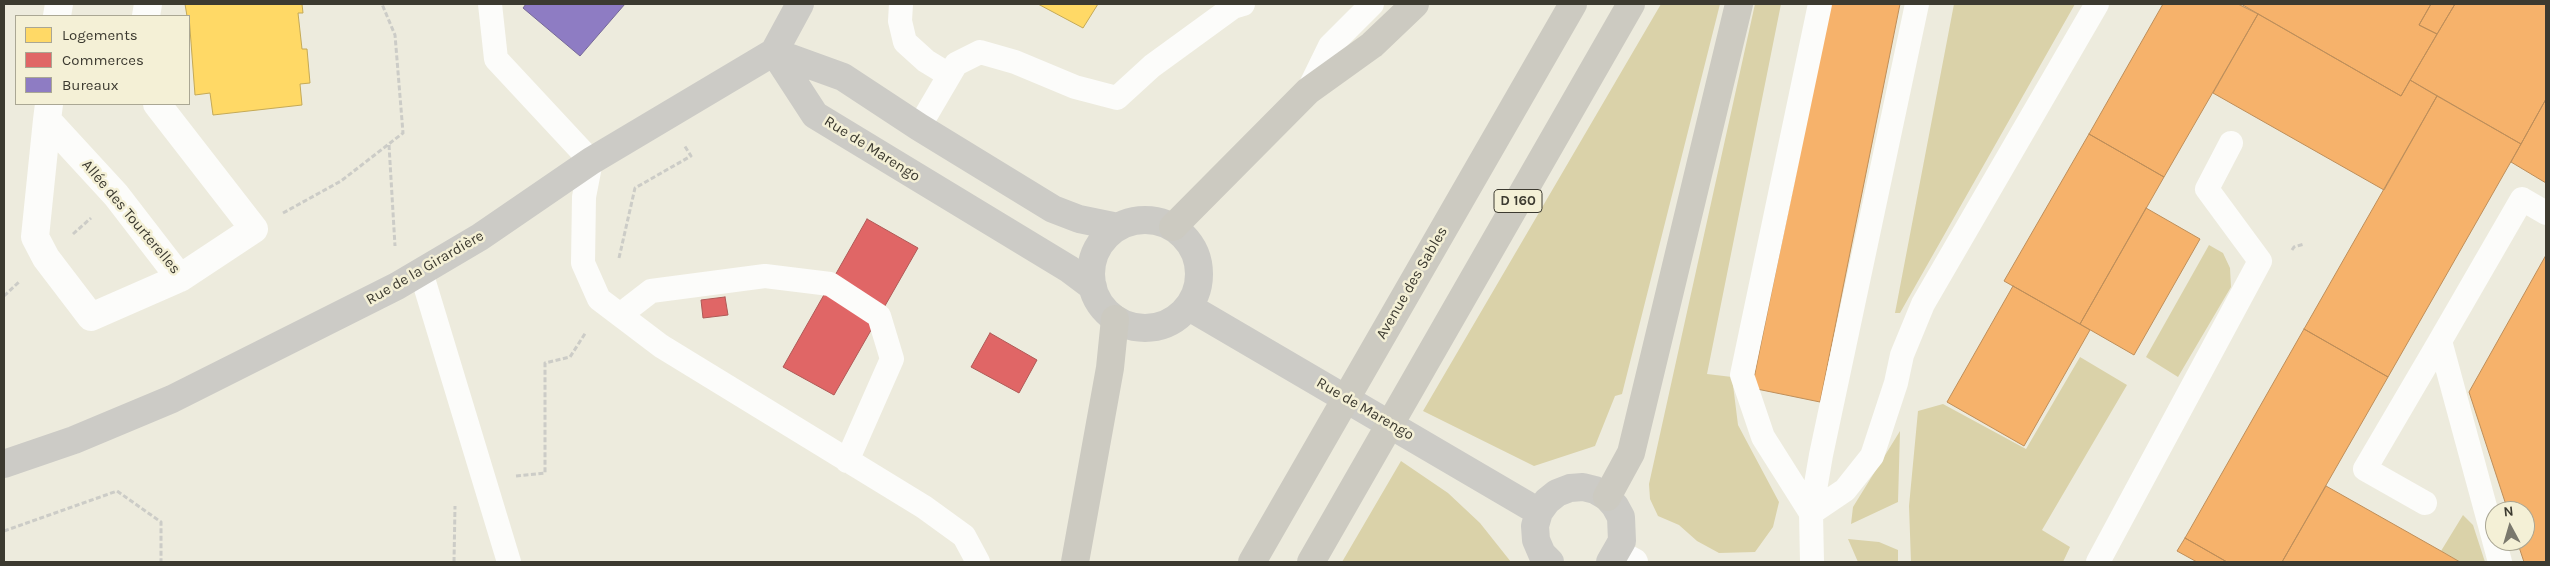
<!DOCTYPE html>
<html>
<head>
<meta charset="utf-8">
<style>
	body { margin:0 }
	#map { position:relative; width:2550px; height:566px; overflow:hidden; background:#edebdd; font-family:Karla,sans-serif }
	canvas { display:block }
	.frame { position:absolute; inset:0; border:5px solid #3c3a30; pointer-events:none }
	.legend { position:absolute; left:15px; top:15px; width:175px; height:90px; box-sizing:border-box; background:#f4f0d6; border:1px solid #aaa794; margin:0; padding:6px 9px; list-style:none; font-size:15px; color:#3c3a30 }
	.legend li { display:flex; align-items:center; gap:10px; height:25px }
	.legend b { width:25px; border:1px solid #aaa794 }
	.north { position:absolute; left:2485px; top:501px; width:50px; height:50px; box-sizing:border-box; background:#f4f0d6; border:1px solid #aaa794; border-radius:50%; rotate:354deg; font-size:14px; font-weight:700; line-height:20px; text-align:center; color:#3c3a30 }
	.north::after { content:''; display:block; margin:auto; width:18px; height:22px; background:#7a786d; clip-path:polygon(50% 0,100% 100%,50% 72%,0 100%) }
</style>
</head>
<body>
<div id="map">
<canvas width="2550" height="566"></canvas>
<div class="frame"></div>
<ul class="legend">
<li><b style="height:14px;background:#ffd966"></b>Logements</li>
<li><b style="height:14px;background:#e06666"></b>Commerces</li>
<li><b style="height:14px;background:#8e7cc3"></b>Bureaux</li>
</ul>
<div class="north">N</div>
</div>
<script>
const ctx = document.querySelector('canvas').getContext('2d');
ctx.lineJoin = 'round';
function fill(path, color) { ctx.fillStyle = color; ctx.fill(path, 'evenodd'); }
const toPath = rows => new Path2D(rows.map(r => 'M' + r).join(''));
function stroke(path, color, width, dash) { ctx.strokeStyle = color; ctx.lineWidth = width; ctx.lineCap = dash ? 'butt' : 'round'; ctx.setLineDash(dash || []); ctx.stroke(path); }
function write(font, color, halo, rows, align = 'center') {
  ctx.font = font + ' Karla,sans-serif'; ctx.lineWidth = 5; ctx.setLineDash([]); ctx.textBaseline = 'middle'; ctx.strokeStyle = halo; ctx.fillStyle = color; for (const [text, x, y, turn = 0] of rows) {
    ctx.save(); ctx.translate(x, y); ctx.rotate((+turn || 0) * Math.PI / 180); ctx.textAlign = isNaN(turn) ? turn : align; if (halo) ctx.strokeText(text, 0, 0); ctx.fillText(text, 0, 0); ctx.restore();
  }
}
const green = toPath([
	[1661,4,1720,4,1622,394,1615,396,1595,446,1534,466,1423,411],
	[1755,4,1781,4,1707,374,1732,377,1738,425,1779,502,1773,527,1755,552,1719,553,1697,541,1679,525,1658,516,1650,499,1649,484],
	[1954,4,2075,4,1900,313,1895,313],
	[2209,245,2223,253,2230,268,2231,287,2178,377,2146,357],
	[2080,357,2127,385,2042,530,2070,547,2063,562,1911,562,1909,506,1918,411,1943,404,2026,449],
	[1900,431,1898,502,1851,524,1853,507],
	[1401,461,1448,493,1480,523,1511,562,1342,562],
	[2463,515,2473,525,2485,562,2460,562,2441,551],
	[1848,539,1879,542,1898,550,1898,562,1858,562]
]);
const homes = toPath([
	[185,4,302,4,303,13,298,13,302,49,307,49,310,83,300,84,302,105,213,115,210,93,195,95,189,16,187,16,185,4],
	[1038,4,1098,4,1083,28,1038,4]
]);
const shops = toPath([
	[867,219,918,248,834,395,783,367,867,219],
	[725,297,728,315,703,318,701,300,725,297],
	[990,333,1037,360,1019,393,971,367,990,333]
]);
const offices = toPath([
	[526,4,625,4,580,56,523,8,526,4]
]);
const health = toPath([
	[1830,4,1900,4,1820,402,1752,388,1830,4],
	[2163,4,2238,4,2258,14,2164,177,2089,134,2163,4],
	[2241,4,2431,4,2419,25,2437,34,2401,96,2241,4],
	[2431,4,2455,4,2437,34,2419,25,2431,4],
	[2455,4,2546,4,2546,99,2521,144,2410,80,2455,4],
	[2258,14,2401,96,2410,80,2437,96,2384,190,2213,93,2258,14],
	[2437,96,2521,144,2388,377,2304,329,2437,96],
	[2546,99,2546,183,2511,162,2546,99],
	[2089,134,2164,177,2080,324,2004,281,2089,134],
	[2146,208,2200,239,2134,355,2080,324,2146,208],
	[2546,255,2546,562,2524,562,2517,541,2525,541,2525,511,2508,511,2469,392,2546,255],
	[2013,286,2090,330,2024,446,1947,402,2013,286],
	[2304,329,2388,377,2282,562,2227,562,2185,538,2304,329],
	[2326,486,2441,551,2460,562,2282,562,2326,486],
	[2185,538,2227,562,2197,562,2177,551,2185,538]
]);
const path = toPath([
	[389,145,395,246],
	[283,213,341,181,403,133,395,35,382,4],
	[73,234,91,218],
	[2292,250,2294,247,2304,244],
	[619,258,635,188,691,156,684,145],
	[4,296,20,281],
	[516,476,545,473,545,363,570,357,586,332],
	[4,531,117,491,161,522,161,562],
	[454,562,455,506]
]);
const lane = toPath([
	[490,4,496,59,591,161,584,197,583,263,599,299,661,346,924,507,964,536,978,562],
	[901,4,900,21,905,42,926,61,949,75],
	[1308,91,1330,46,1372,4],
	[919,127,956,64,980,52,1015,62,1075,87,1117,98,1152,66,1233,7,1243,4],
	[421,272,509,562],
	[620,315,651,291,765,276,830,284,879,316,892,359,847,461],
	[2425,503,2365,469,2440,341],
	[1811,513,1845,490,1872,456,1896,383,1902,355,1923,304,2097,4],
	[1811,513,1763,437,1742,375,1820,4],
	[1812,562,1811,513,1821,455,1917,4],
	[2098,562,2260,261,2207,189,2231,143],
	[2500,562,2440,341,2522,199,2546,213]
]);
const street = toPath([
	[57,16,59,4],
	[146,16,148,4],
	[49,104,47,120,116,195,180,278,254,229,157,104],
	[47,120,35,237,46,258,91,317,180,278],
	[1617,553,1634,562]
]);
const secondary = toPath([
	[774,52,815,115,1069,269,1093,287],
	[774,52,843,77,919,127,1053,209,1079,219,1118,227],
	'1091 274a54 54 0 1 1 108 0a54 54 0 1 1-108 0Z',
	[1189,307,1539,512],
	[4,464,74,440,172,399,397,286,480,237,591,161,774,52,800,4],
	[1550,562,1542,554,1536,540,1535,526,1539,512,1547,501,1557,493,1570,488,1583,487,1595,490,1607,497,1615,506,1621,517,1622,541,1610,562]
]);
const primary = toPath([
	[1173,227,1308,91,1372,45,1415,4],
	[1607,497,1631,453,1739,4],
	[1075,562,1110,368,1115,319],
	[1252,562,1573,4],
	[1311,562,1631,4]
]);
const shields = [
	[1518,201,48]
];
const shieldNames = [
	["D 160",1518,201]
];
const streetNames = [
	["Rue de Marengo",872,149,32],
	["Allée des Tourterelles",131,217,50],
	["Rue de la Girardière",425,268,-30],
	["Avenue des Sables",1412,283,-60],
	["Rue de Marengo",1365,409,30]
];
fill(green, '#dad2a9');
fill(homes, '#ffd966');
stroke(homes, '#c4a956', 1);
fill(shops, '#e06666');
stroke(shops, '#af5956', 1);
fill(offices, '#8e7cc3');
stroke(offices, '#756897', 1);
fill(health, '#f6b26b');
stroke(health, '#be8e59', 1);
stroke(path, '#ccccc7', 3, [5, 2.5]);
stroke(lane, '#fcfcfa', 24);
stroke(street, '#fcfcfa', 28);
stroke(secondary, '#cccbc6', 28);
stroke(primary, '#cccac1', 28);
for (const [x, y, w] of shields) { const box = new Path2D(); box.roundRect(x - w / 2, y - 11.5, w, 23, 4); ctx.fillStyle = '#f4f0d6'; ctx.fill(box); stroke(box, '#3c3a30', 1); }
write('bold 14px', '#3c3a30', null, shieldNames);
write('15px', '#3c3a30', '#f4f0d6', streetNames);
</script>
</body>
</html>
